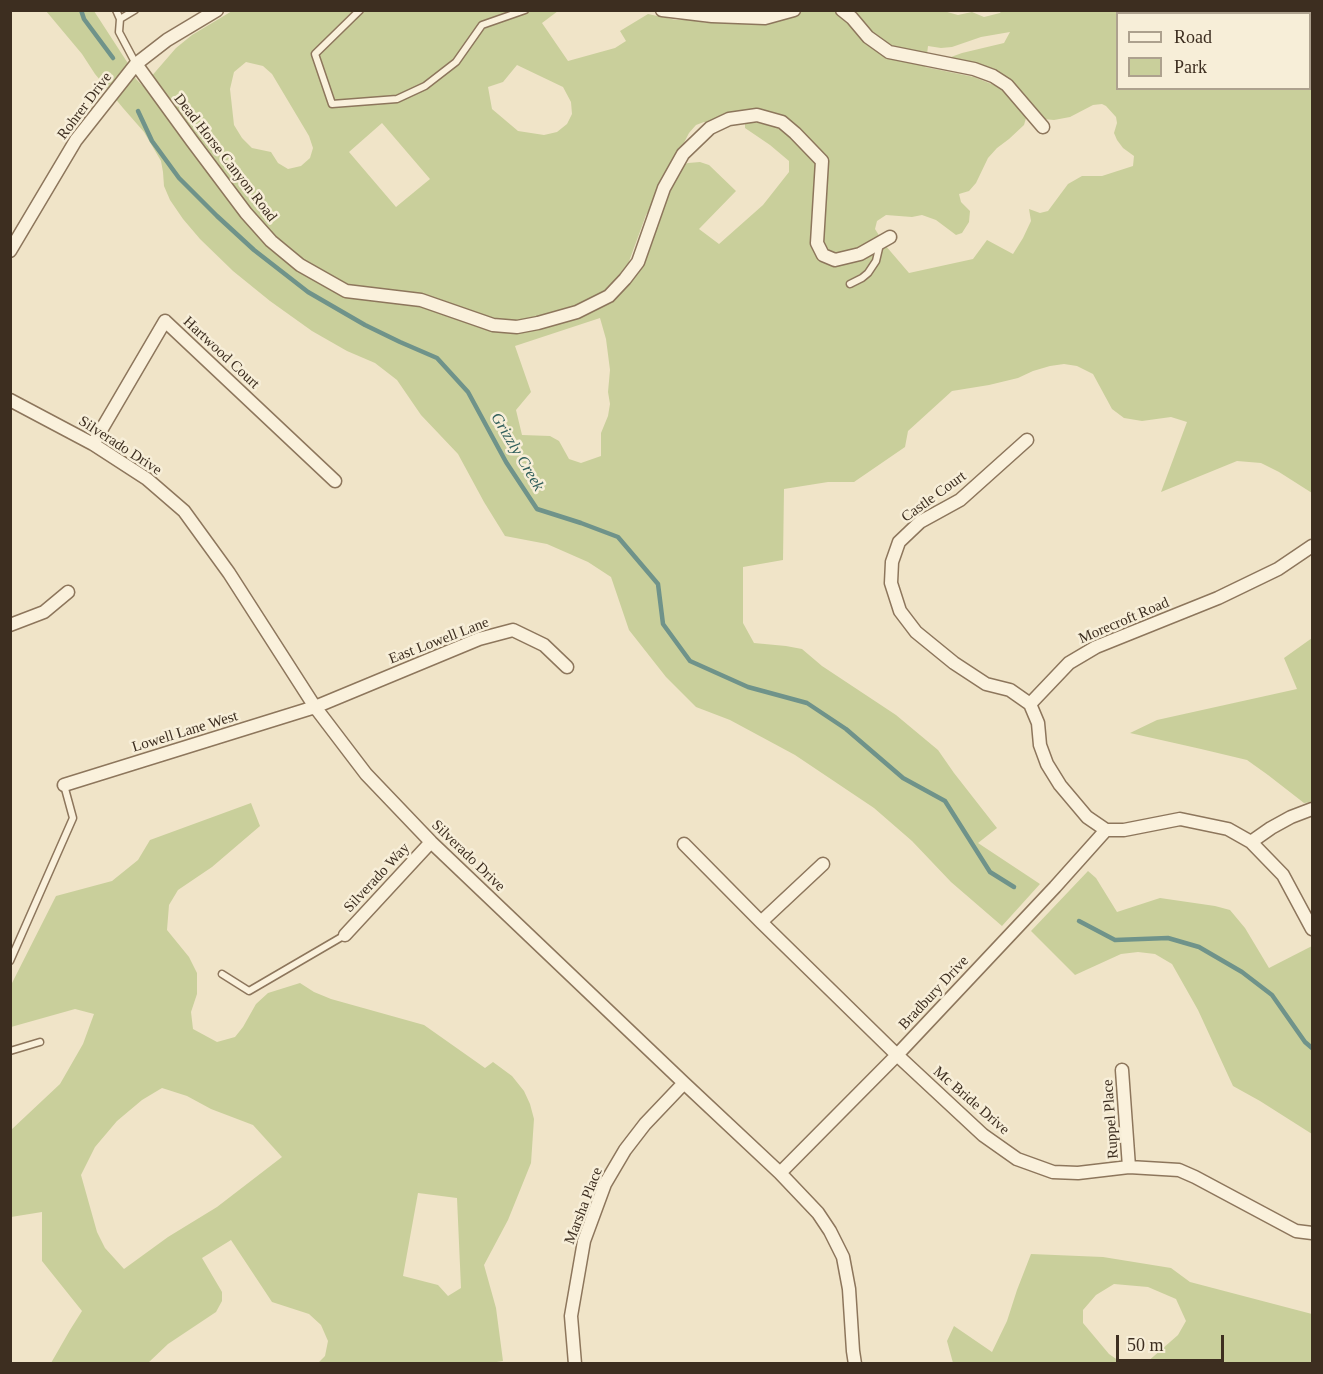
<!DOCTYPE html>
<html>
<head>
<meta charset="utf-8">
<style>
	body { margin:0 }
	#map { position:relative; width:1323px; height:1374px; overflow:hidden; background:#f0e4c8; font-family:"Times New Roman",serif }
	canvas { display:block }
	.frame { position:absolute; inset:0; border:12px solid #3d2e20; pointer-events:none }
	.legend { position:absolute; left:1116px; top:12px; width:195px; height:78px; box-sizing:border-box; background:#f7eed8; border:2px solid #ada18e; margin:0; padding:8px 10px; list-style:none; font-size:18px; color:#3d2e20 }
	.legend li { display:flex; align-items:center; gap:12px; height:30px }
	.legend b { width:30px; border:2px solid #ada18e }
	.scale { position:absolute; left:1116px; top:1335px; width:108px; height:27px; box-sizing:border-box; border:3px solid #3d2e20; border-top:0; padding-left:8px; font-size:18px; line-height:21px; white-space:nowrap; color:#3d2e20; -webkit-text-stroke:4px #f7eed8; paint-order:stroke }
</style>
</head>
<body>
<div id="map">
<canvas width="1323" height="1374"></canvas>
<div class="frame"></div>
<ul class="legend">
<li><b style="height:8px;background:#faf1dc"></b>Road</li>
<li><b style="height:16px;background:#c9cf9b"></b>Park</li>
</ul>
<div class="scale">50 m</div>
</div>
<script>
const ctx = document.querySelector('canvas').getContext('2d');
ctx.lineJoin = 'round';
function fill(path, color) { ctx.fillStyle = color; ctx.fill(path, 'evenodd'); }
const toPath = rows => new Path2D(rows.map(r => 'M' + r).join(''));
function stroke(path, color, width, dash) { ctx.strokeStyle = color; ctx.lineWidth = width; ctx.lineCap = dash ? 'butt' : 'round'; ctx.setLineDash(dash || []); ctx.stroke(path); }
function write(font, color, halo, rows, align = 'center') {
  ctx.font = font + ' "Times New Roman",serif'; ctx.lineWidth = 5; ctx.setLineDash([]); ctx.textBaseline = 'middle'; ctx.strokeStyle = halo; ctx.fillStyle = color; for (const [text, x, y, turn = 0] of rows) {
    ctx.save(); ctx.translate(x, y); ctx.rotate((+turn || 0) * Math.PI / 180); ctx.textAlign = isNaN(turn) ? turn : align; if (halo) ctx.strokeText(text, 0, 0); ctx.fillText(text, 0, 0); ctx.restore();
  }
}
const green = toPath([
	[807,10,940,10,958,15,972,12,984,17,1000,13,1002,10,1312,11,1312,493,1279,472,1261,463,1237,461,1161,492,1187,422,1171,417,1142,421,1124,418,1112,409,1093,374,1077,366,1064,364,1050,366,1033,371,1018,378,989,385,952,391,908,431,905,447,854,482,828,482,784,489,783,560,743,567,743,623,754,643,786,646,802,649,822,666,896,715,938,750,954,773,997,828,978,843,1040,884,1002,926,951,882,912,841,874,808,795,755,730,720,696,707,666,677,629,630,611,577,588,562,547,544,505,536,484,502,458,454,421,415,397,380,375,363,347,351,312,331,270,301,233,271,200,239,183,219,170,200,164,186,163,172,161,161,144,132,123,108,95,74,82,54,46,11,94,11,129,65,136,79,143,86,176,48,192,35,232,11,558,11,542,23,568,61,615,48,626,41,620,31,648,14,676,20,694,20,706,23,732,22,765,25],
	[1118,14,1310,14,1310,88,1118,88],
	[1010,32,1004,43,962,53,951,57,947,62,993,69,1003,76,1043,119,1054,120,1070,117,1093,105,1102,104,1106,106,1116,117,1117,123,1114,133,1117,140,1123,148,1134,156,1133,166,1102,176,1082,176,1068,184,1048,211,1040,213,1029,209,1031,221,1023,238,1013,254,987,240,973,259,909,273,885,245,875,229,877,221,886,215,912,217,922,215,936,220,956,235,962,233,969,222,970,211,961,202,959,194,969,191,976,183,988,158,997,148,1009,139,1024,125,1026,118,1022,109,1004,89,974,77,925,67,926,64,928,46,941,48,952,47,981,37],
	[246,62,263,66,272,74,309,136,313,148,310,158,301,166,288,169,278,163,271,152,252,148,242,138,234,125,230,89,234,72],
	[517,65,563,87,571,102,572,114,567,124,557,132,544,135,518,131,492,109,488,87,503,82],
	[746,110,757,111,780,125,768,125,754,122,745,124,745,128,770,145,789,161,789,172,763,205,719,244,699,229,736,191,709,165,700,162,688,163,677,167,626,281,627,267,646,215,652,206,689,133,696,125,704,122,713,122,735,112],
	[382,123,430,179,396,207,349,152],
	[600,318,606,339,610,370,608,392,610,404,608,416,601,433,601,456,581,463,569,459,559,441,550,436,522,435,516,410,531,392,515,346],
	[1312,638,1312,802,1304,803,1268,775,1247,760,1201,749,1130,733,1157,720,1297,689,1284,658],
	[251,803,260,826,212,867,178,890,169,905,167,930,189,957,197,973,197,994,191,1012,193,1029,217,1042,235,1037,243,1027,256,1004,268,993,300,983,314,992,331,999,424,1025,485,1068,493,1062,512,1076,524,1091,530,1104,534,1119,531,1163,508,1220,484,1265,496,1308,503,1361,484,1364,318,1363,325,1356,328,1341,321,1325,309,1314,272,1302,231,1240,202,1258,222,1292,222,1301,216,1312,168,1344,148,1363,51,1363,70,1330,82,1311,42,1261,42,1212,11,1217,11,1130,60,1084,83,1044,94,1014,75,1009,11,1027,11,985,56,896,112,881,138,860,150,840],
	[162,1088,187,1096,211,1109,253,1125,282,1157,217,1207,168,1237,124,1269,105,1248,97,1232,81,1175,95,1147,117,1121,142,1100],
	[418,1193,457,1198,461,1288,448,1296,438,1285,403,1276],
	[1088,871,1096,878,1117,912,1160,898,1215,906,1230,910,1245,928,1269,968,1312,946,1312,1134,1260,1101,1233,1086,1198,1010,1172,964,1155,954,1138,952,1121,954,1075,975,1031,931],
	[1031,1254,1103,1257,1171,1268,1190,1282,1312,1314,1312,1363,1146,1363,1178,1335,1186,1321,1176,1299,1148,1287,1114,1284,1096,1295,1083,1310,1083,1323,1109,1354,1122,1363,953,1363,947,1341,954,1326,992,1352,1007,1321,1017,1290]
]);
const stream = toPath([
	[81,10,84,19,113,58],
	[138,111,152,141,179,178,217,216,254,250,308,292,365,325,400,342,437,358,468,392,506,462,537,509,581,523,618,537,658,584,663,624,690,661,748,687,807,703,846,729,903,778,945,801,990,872,1014,887],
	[1079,921,1115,940,1168,938,1199,947,1242,972,1272,995,1305,1042,1312,1048]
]);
const lane = toPath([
	[116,10,120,19,119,32,136,64],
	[360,10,315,54,332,104,397,99,425,86,456,62,482,25,525,10],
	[120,19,135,10],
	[850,284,862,278,868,273,876,261,880,244],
	[10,961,73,818,64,785],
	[222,974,249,991,345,935],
	[10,1051,40,1042]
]);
const street = toPath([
	[662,10,712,16,765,18,794,10],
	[842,10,852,18,868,37,889,52,974,69,993,76,1007,85,1043,127],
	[136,64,192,141,246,213,271,241,300,265,346,291,421,300,493,325,517,327,538,323,577,312,609,296,625,279,638,262,664,188,683,154,710,128,729,119,757,115,782,122,795,133,822,161,817,243,823,255,835,260,860,254,890,237],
	[10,251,76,140,136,64,167,40,217,10],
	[10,400,93,444,147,479,184,511,229,573,315,707,366,774,431,842,684,1083,780,1173,818,1213,830,1231,843,1257,849,1289,853,1351,855,1364],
	[1027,440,960,500,920,522,899,542,892,562,891,583,900,611,916,632,954,663,986,684,1010,690,1030,704],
	[93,444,165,321,335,481],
	[10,625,44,612,68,592],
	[64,785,315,707,479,639,513,630,544,645,567,667],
	[1106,830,1087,817,1060,785,1047,764,1040,745,1038,723,1030,704,1069,663,1096,647,1218,598,1278,569,1312,546],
	[1106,830,1124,830,1180,819,1228,829,1251,842,1283,875,1312,929],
	[1251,842,1271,828,1291,817,1312,809],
	[684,844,761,922,897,1055,983,1135,1017,1159,1053,1172,1078,1173,1129,1167,1179,1170,1195,1177,1296,1231,1312,1233],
	[761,922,823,864],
	[345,935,431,842],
	[1122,1070,1129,1167],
	[780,1173,897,1055,1055,887,1106,830],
	[575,1364,571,1316,584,1241,605,1184,625,1150,645,1124,684,1083]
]);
const streetNames = [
	["Rohrer Drive",85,106,-53],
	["Dead Horse Canyon Road",225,158,52],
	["Hartwood Court",221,353,43],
	["Silverado Drive",120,446,33],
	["Castle Court",934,497,-36],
	["Morecroft Road",1124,621,-23],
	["East Lowell Lane",439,641,-21],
	["Lowell Lane West",185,732,-17],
	["Silverado Drive",468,856,44],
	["Silverado Way",377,878,-47],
	["Bradbury Drive",934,993,-47],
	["Mc Bride Drive",971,1101,41],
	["Ruppel Place",1111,1119,-94],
	["Marsha Place",584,1206,-69]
];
const waterNames = [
	["Grizzly Creek",517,452,59]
];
fill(green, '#c9cf9b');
stroke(stream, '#6f938a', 4.5);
stroke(lane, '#8d765c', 9);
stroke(street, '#8d765c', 15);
stroke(lane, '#faf1dc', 6);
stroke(street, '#faf1dc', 12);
write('15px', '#3d2e20', '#f7eed8', streetNames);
write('italic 16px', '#2f5d5a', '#f7eed8', waterNames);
</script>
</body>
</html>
